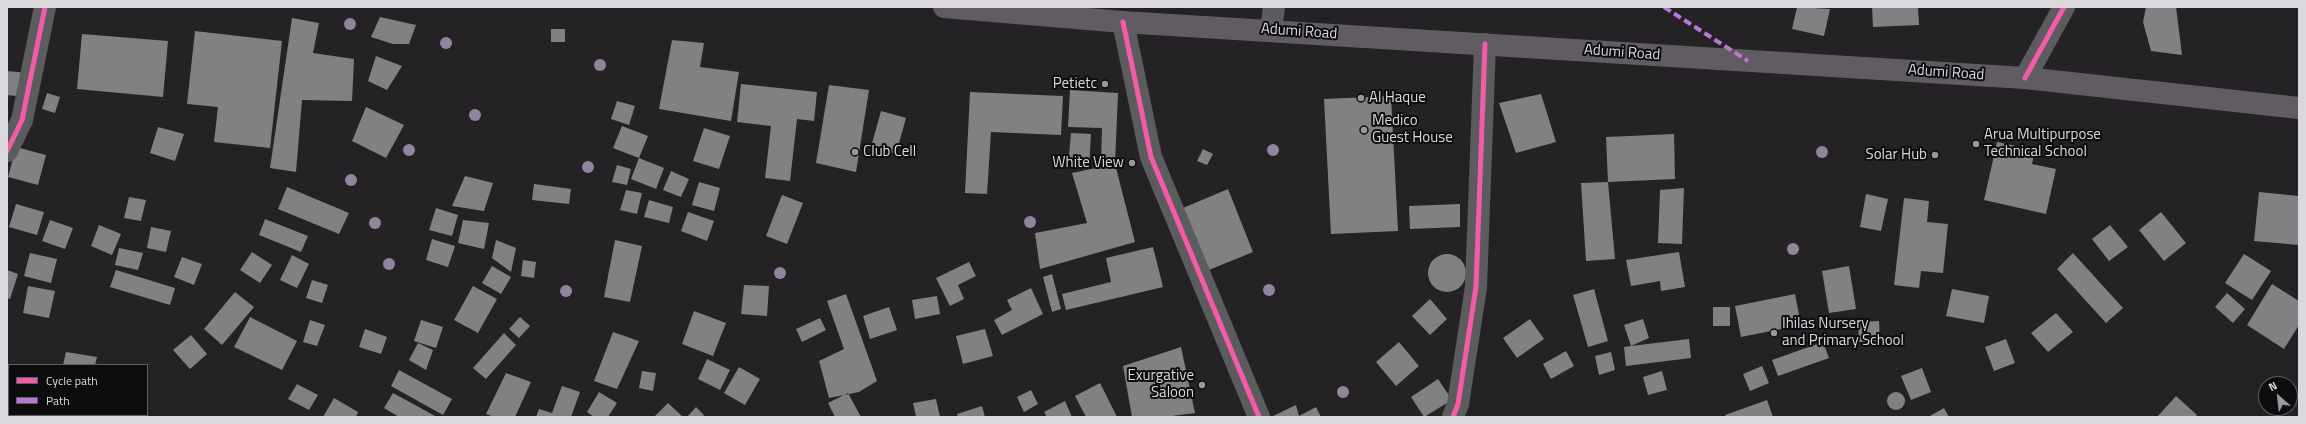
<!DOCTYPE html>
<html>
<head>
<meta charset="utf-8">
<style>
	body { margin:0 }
	#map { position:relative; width:2306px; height:424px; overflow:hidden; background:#242225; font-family:"Titillium Web",sans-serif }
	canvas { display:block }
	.frame { position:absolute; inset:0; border:8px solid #dad8dc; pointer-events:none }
	.legend { position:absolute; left:8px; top:364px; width:140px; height:52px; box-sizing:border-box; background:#0d0c0e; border:1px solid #5f5e60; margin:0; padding:5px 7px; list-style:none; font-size:12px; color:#dad8dc }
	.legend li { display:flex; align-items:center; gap:8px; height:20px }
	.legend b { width:20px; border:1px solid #5f5e60 }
	.north { position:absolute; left:2258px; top:376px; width:40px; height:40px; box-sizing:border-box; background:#0d0c0e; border:1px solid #5f5e60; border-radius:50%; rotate:332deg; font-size:11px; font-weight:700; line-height:16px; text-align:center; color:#dad8dc }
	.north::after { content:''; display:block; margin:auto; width:14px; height:18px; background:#9a989c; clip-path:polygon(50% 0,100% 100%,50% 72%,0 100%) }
</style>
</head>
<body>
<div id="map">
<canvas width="2306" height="424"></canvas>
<div class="frame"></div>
<ul class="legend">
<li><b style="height:5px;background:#f35aa7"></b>Cycle path</li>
<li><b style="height:5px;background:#ba77d6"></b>Path</li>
</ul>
<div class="north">N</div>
</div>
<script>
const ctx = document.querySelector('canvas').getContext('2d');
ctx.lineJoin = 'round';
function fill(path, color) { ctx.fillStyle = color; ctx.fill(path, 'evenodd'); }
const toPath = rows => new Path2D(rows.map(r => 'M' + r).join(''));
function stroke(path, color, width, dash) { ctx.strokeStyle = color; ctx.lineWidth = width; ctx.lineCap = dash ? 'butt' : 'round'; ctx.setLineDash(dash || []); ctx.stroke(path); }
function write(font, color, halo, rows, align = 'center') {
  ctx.font = font + ' "Titillium Web",sans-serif'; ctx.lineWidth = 4; ctx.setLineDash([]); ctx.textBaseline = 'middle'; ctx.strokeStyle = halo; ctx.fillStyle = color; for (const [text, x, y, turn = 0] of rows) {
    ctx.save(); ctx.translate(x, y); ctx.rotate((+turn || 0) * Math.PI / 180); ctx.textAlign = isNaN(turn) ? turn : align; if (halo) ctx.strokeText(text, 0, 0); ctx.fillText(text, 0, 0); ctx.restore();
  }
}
const building = toPath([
	[1797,7,1830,9,1824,36,1792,29],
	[1872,7,1918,7,1919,25,1873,27],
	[2146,7,2176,7,2182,55,2151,51,2143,22],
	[380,17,416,25,409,44,393,44,371,37],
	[292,18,319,23,313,53,354,59,352,101,302,100,296,172,270,168],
	[551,29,565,29,565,42,551,42],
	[195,31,282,41,270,148,214,142,218,107,187,104],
	[82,34,168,41,163,97,77,89],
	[672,40,704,43,700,67,739,72,731,121,659,109],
	[376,56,402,66,387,90,368,81],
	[7,71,27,73,24,97,7,95],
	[741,84,817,92,814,121,797,119,790,181,765,178,771,126,737,122],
	[829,85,869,90,856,172,816,163],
	[1070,90,1118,93,1115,164,1135,242,1040,269,1035,233,1087,223,1072,173,1115,164,1101,163,1102,128,1068,127],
	[970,92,1063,96,1061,135,991,132,987,194,965,193],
	[47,93,60,97,55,113,42,109],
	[1541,94,1556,142,1516,153,1499,103],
	[1391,96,1398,231,1331,234,1324,99],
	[617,101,635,106,629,125,611,119],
	[366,107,404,125,386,158,352,141],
	[881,111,906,118,896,154,871,147],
	[622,126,648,136,639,158,664,168,656,189,631,179,639,158,613,148],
	[158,127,184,134,175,161,150,153],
	[704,128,730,136,719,169,693,161],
	[1071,133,1091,134,1089,169,1068,167],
	[1674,134,1675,179,1608,182,1615,259,1586,261,1581,183,1608,182,1606,137],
	[1997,142,2035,150,2032,164,2056,169,2046,214,1984,200],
	[16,147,46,155,38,185,8,177],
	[1203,149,1213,154,1207,165,1197,161],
	[617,165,631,169,627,185,612,182],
	[671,171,689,179,681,197,663,190],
	[465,176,493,183,484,211,452,206],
	[699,182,720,188,714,211,692,205],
	[534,184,571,189,569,204,532,200],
	[287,187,349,213,339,234,278,209],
	[1684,188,1682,244,1658,243,1660,190],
	[1228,189,1253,252,1209,270,1183,208],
	[626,190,642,193,637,214,620,210],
	[2259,192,2299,196,2299,245,2254,241],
	[1866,194,1888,199,1881,231,1860,227],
	[782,195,803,203,787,244,766,236],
	[129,197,146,200,141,221,124,218],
	[1904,198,1929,201,1927,222,1948,224,1943,273,1921,271,1919,288,1894,285],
	[649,200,673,207,669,223,644,217],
	[16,204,44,212,37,235,9,227],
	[1460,204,1460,227,1410,229,1409,206],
	[436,208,458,215,452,236,429,230],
	[688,212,714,221,707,241,681,231],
	[2161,212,2186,243,2164,261,2139,230],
	[265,219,308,236,301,252,259,235],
	[50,220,73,228,65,249,42,241],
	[463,220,489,223,484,249,458,243],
	[99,225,121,234,112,255,91,246],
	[2110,225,2128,247,2109,261,2092,239],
	[151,227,171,231,166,252,147,248],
	[432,239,455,246,448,267,426,260],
	[496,240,516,248,511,272,492,258],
	[615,240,642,246,630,302,604,297],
	[1153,247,1163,287,1066,310,1062,294,1111,282,1106,258],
	[119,248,143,253,138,270,115,265],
	[252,252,272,265,260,283,240,270],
	[1679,252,1685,287,1661,291,1660,281,1631,286,1626,260],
	[30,253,57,259,51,283,24,276],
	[2073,253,2123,308,2106,323,2057,269],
	[2244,254,2271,271,2252,300,2225,283],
	'1428 273a19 19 0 1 1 38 0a19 19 0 1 1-38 0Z',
	[292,255,309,264,297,288,280,280],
	[182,257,202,264,194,285,174,277],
	[523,260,536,262,534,278,521,276],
	[969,262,976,276,958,285,964,299,950,306,936,278],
	[492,266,511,277,501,294,482,283],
	[1849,266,1856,309,1829,313,1822,271],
	[7,270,18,274,10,299,7,298],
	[116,270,175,288,170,305,110,287],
	[1052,274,1061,309,1052,312,1043,277],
	[312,280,328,285,322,303,306,298],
	[2272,284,2299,301,2299,325,2284,349,2247,325],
	[744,285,769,286,767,316,741,314],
	[28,286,55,291,49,318,23,313],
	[473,286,497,299,478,333,454,320],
	[1031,288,1043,314,1002,335,994,320,1012,310,1007,300],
	[1594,289,1608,341,1588,347,1573,295],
	[1952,289,1989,296,1984,323,1946,316],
	[235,292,254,307,222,345,204,329],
	[2227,293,2245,309,2233,323,2215,307],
	[846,294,877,381,859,392,829,398,819,361,844,349,827,301],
	[1795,294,1801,325,1741,337,1735,306],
	[937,296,940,314,915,319,912,300],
	[1430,299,1447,319,1430,335,1412,316],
	[889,307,897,330,870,339,863,316],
	[1713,307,1730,307,1730,326,1713,326],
	[694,311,726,323,713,356,682,344],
	[2056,313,2073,332,2048,352,2031,333],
	[250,317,297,341,282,370,234,347],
	[520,317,530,326,519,338,509,329],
	[820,318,826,330,802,342,796,329],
	[1530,319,1544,339,1517,358,1503,338],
	[1643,319,1649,338,1631,346,1689,339,1691,358,1626,366,1624,347,1631,346,1624,325],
	[310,320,325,325,317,346,303,342],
	[421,320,443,327,436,348,414,341],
	[1879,321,1880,341,1859,342,1858,322],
	[365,329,387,337,381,354,359,347],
	[985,329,993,356,963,364,956,336],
	[613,332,639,341,617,389,594,381],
	[504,333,516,345,486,379,473,368],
	[191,335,207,354,190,369,173,350],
	[2006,339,2015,363,1994,371,1985,347],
	[1399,342,1419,366,1396,386,1376,362],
	[1823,342,1829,358,1778,376,1772,360],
	[418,343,433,350,426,370,409,360],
	[1181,347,1195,413,1164,417,1132,417,1123,366],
	[1566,351,1574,366,1551,379,1543,364],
	[66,352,97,357,95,365,63,365],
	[1611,352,1615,370,1599,375,1595,356],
	[707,359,730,370,720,390,698,379],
	[1762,366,1769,383,1750,391,1743,374],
	[739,367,760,379,745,405,724,393],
	[1922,368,1931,392,1911,400,1901,376],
	[399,370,452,399,443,415,391,386],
	[642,371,656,373,653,391,639,388],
	[1662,371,1667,390,1648,395,1643,377],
	[506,373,531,382,515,417,494,417,486,414],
	[1438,379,1452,400,1424,417,1411,397],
	[1100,383,1117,417,1086,417,1075,396],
	[297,384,318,395,309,410,288,399],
	[562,386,580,392,571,417,536,417,539,409,552,413],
	[1031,390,1038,404,1024,412,1017,397],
	'1887 401a9 9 0 1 1 18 0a9 9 0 1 1-18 0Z',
	[599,392,617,403,608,417,594,417,587,412],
	[393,393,437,417,399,417,384,408],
	[848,393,861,417,835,417,828,403],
	[2176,396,2197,415,2195,417,2157,417],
	[334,398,358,412,356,417,323,417],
	[936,399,940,417,916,417,913,403],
	[1767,400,1773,417,1726,417,1725,415],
	[1065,401,1072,417,1047,417,1044,412],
	[668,403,682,416,654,417],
	[1296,405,1299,416,1316,407,1321,417,1271,417],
	[982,406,985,417,958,417,957,414],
	[696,407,704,415,702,417,687,417],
	[1944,408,1949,417,1928,417]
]);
const minor = toPath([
	[1123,22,1151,157,1259,417],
	[1271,30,1274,7],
	[2025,78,2064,7],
	[7,151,22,120,45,7],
	[1453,417,1458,404,1476,287,1485,44]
]);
const major = toPath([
	[944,7,1123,22,2025,78,2299,108]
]);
const quiet = toPath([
	[1664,7,1748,61]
]);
const cycleway = toPath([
	[1123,22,1151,157,1259,417],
	[2025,78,2064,7],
	[7,151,22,120,45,7],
	[1453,417,1458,404,1476,287,1485,44]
]);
const trees = [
	[350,24],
	[446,43],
	[600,65],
	[475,115],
	[409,150],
	[1273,150],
	[1822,152],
	[588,167],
	[351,180],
	[1030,222],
	[375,223],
	[1793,249],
	[389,264],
	[780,273],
	[1269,290],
	[566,291],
	[1343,392]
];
const markers = [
	[1105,84,4,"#9a989c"],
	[1361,98,4,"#9a989c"],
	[1364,130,4,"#9a989c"],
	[1976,144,4,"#9a989c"],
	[855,152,4,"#9a989c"],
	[1935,155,4,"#9a989c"],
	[1132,163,4,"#9a989c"],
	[1774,333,4,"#9a989c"],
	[1202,385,4,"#9a989c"]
];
const streetNames = [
	["Adumi Road",1299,32,4],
	["Adumi Road",1622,53,4],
	["Adumi Road",1946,73,4]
];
const poiNames = [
	["Petietc",1097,84,"right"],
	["Al Haque",1369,98],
	["Medico",1372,121],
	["Guest House",1372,138],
	["Arua Multipurpose",1984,135],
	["Technical School",1984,152],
	["Club Cell",863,152],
	["Solar Hub",1927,155,"right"],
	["White View",1124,163,"right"],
	["Ihilas Nursery",1782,324],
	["and Primary School",1782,341],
	["Exurgative",1194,376,"right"],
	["Saloon",1194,393,"right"]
];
fill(building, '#818082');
stroke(minor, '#5c5b5d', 22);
stroke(major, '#605c62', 22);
stroke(quiet, '#ba77d6', 4, [8, 4]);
stroke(cycleway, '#f35aa7', 5);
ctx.fillStyle = '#91859d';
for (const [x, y] of trees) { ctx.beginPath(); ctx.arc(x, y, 6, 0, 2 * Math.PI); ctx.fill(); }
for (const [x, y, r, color] of markers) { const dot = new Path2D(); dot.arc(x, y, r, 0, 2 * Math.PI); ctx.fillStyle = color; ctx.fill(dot); stroke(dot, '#0d0c0e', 1.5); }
write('15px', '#dad8dc', '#0d0c0e', streetNames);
write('15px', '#dad8dc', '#0d0c0e', poiNames, 'left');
</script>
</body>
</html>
